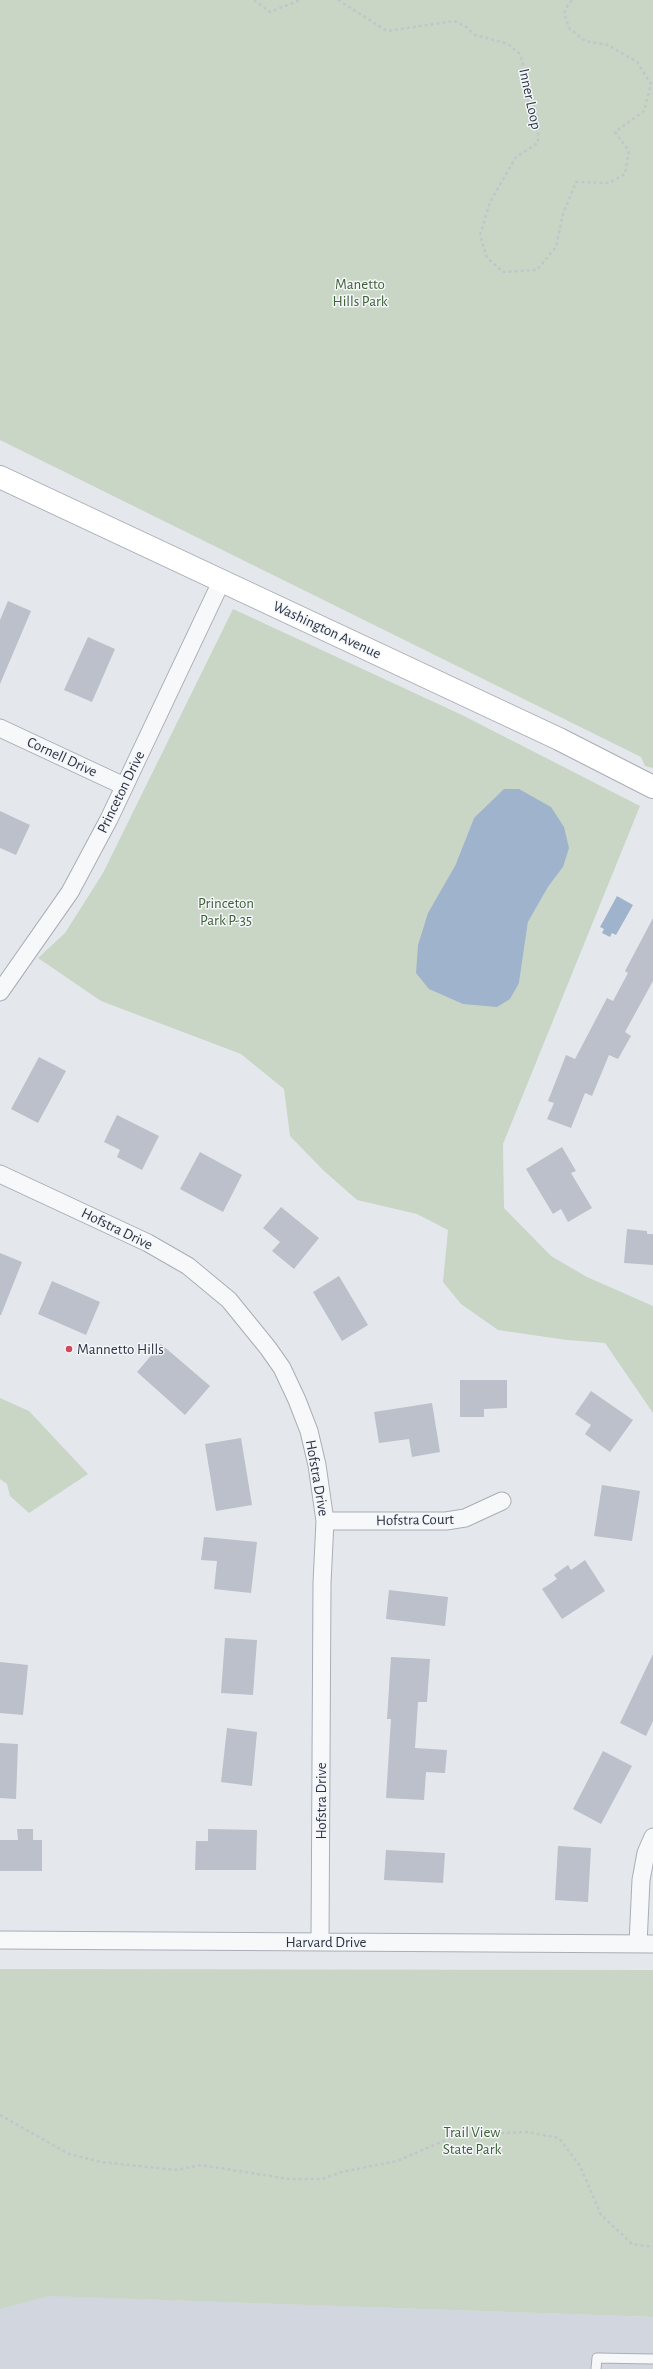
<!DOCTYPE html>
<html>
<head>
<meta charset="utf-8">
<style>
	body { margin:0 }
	canvas { display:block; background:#e4e7ec }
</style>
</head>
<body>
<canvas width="653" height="2369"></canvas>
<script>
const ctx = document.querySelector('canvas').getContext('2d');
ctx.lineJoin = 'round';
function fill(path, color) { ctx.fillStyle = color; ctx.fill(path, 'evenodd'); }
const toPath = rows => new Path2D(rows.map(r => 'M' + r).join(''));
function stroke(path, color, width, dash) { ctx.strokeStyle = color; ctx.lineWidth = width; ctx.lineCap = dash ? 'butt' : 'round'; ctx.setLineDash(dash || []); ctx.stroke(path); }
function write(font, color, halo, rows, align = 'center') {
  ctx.font = font + ' "Alegreya Sans",sans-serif'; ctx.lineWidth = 3; ctx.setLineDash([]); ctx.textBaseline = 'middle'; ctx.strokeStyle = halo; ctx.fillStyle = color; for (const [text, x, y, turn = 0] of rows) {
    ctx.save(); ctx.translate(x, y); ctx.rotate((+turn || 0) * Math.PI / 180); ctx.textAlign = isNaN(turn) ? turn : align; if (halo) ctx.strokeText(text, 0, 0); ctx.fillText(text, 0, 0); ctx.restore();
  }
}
const built = toPath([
	[0,2294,653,2317,653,2369,0,2369]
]);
const green = toPath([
	[0,0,653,0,653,768,645,766,641,757,0,440],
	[233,609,462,715,640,806,503,1144,504,1208,551,1256,587,1277,653,1306,653,1413,605,1343,567,1340,498,1330,461,1304,443,1282,448,1230,417,1214,357,1200,323,1170,290,1136,284,1089,241,1054,101,1001,38,958,65,933,103,873],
	[474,818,563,867,548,887,528,922,519,983,455,866],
	[0,1398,29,1411,88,1474,29,1513,10,1496,7,1484,0,1479],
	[0,1969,653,1970,653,2317,48,2296,0,2309]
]);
const water = toPath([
	[504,789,519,789,551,807,564,827,569,848,563,867,548,887,528,922,519,983,510,999,497,1007,463,1004,429,989,416,973,418,945,428,913,455,866,474,818],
	[617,896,633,905,616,935,612,933,610,937,602,933,604,929,600,927]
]);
const building = toPath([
	[8,601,31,611,0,684,0,620],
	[88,637,115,649,92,702,64,690],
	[0,811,30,825,16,855,0,848],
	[653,918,653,981,625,1032,631,1036,618,1059,609,1055,592,1096,585,1093,571,1128,547,1119,554,1103,548,1101,566,1055,575,1059,607,998,613,1001,628,973,625,971],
	[39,1057,66,1071,38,1123,11,1109],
	[117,1115,159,1136,142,1170,117,1157,120,1150,104,1142],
	[562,1147,576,1171,571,1173,592,1208,568,1222,561,1209,553,1214,526,1169],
	[200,1152,242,1175,223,1212,180,1189],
	[281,1207,319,1238,294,1269,272,1251,280,1242,263,1228],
	[627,1229,647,1231,647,1234,653,1234,653,1265,624,1263],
	[0,1253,22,1262,1,1315,0,1315],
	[339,1276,368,1325,342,1341,313,1292],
	[52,1281,100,1302,86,1335,38,1314],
	[161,1344,210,1386,185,1415,137,1372],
	[460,1380,507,1380,507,1408,484,1409,484,1417,460,1417],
	[591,1391,633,1420,610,1452,585,1434,591,1425,575,1414],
	[432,1403,440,1452,412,1457,409,1439,379,1443,374,1412],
	[241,1438,252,1505,216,1511,205,1444],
	[602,1485,640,1491,632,1541,594,1536],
	[204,1537,257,1542,251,1593,214,1589,217,1561,201,1560],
	[585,1560,605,1591,562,1619,542,1589,557,1579,554,1575,568,1565,571,1570],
	[389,1590,448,1597,445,1626,386,1619],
	[225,1638,257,1640,253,1695,221,1693],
	[653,1654,653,1721,646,1736,620,1723],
	[391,1657,430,1659,427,1702,418,1702,415,1748,447,1750,445,1773,426,1772,424,1800,386,1798,391,1719,387,1719],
	[0,1662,28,1665,23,1715,0,1713],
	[227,1728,257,1732,252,1786,221,1782],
	[0,1743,18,1744,16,1799,0,1798],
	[603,1751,632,1766,601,1824,573,1809],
	[17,1829,33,1829,33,1840,42,1840,42,1871,0,1871,0,1840,18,1840],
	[208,1829,257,1830,256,1870,195,1870,196,1841,208,1841],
	[558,1846,591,1848,588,1902,555,1900],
	[386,1850,445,1853,443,1883,384,1880]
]);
const path = toPath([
	[254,0,270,12,300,0],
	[338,0,387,31,454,21,465,26,475,35,508,44,520,54,538,120,538,143,516,157,490,202,480,235,487,258,503,272,537,270,556,247,563,214,576,182,609,183,625,174,629,151,615,132,644,111,651,84,637,62,608,45,585,41,569,28,564,13,569,3,573,0],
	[0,2115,69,2154,101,2162,176,2170,201,2165,289,2179,322,2179,342,2172,397,2161,457,2135,527,2132,559,2138,580,2166,601,2215,632,2244,653,2247]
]);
const service = toPath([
	[596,2369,597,2358,653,2359]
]);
const minor = toPath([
	[0,728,124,786],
	[0,992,70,892,109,819,222,580],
	[0,1174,148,1243,188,1266,229,1300,268,1348,282,1368,297,1400,309,1431,317,1465,325,1521,322,1583,320,1942],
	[325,1521,446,1521,465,1518,502,1501],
	[0,1940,653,1944],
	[638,1944,641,1880,646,1853,653,1837]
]);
const secondary = toPath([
	[0,477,559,739,653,787]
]);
const markers = [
	[69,1349,4,"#d1495b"]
];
const streetNames = [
	["Inner Loop",530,99,78],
	["Washington Avenue",327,630,25],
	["Cornell Drive",62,757,25],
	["Princeton Drive",121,792,-64],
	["Hofstra Drive",117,1229,26],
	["Hofstra Drive",317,1478,80],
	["Hofstra Court",415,1520,-1],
	["Hofstra Drive",321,1801,-90],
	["Harvard Drive",326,1942]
];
const parkNames = [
	["Manetto",360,284],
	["Hills Park",360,301],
	["Princeton",226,903],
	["Park P-35",226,920],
	["Trail View",472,2132],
	["State Park",472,2149]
];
const poiNames = [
	["Mannetto Hills",77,1349]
];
fill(built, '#d2d6de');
fill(green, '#c9d6c5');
fill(water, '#9fb4cc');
fill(building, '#bbc0ca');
stroke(service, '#a9aeb7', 11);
stroke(minor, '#a9aeb7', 19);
stroke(secondary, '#a9aeb7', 24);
stroke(path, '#c2c5cb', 2.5, [3, 3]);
stroke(service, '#f7f8fa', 9);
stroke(minor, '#f7f8fa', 17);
stroke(secondary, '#fff', 22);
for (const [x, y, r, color] of markers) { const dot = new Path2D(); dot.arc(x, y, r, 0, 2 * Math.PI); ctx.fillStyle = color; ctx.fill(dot); stroke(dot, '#f4f6f9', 1.5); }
write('15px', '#2b3445', '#f4f6f9', streetNames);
write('15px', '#3f6138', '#f4f6f9', parkNames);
write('15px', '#2b3445', '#f4f6f9', poiNames, 'left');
</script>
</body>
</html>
